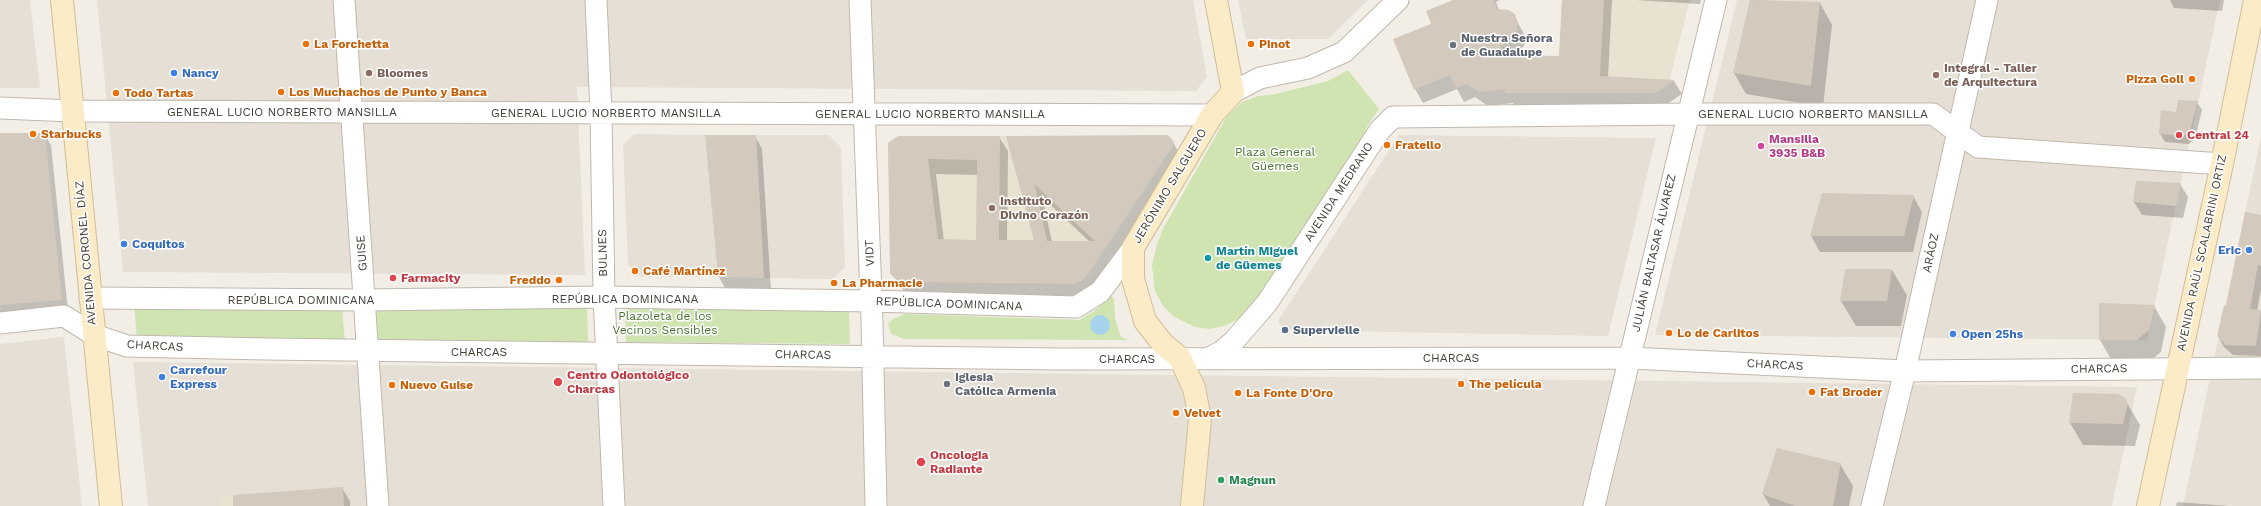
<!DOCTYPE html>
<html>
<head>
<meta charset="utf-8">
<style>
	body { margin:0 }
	canvas { display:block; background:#f2eee6 }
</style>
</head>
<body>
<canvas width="2261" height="506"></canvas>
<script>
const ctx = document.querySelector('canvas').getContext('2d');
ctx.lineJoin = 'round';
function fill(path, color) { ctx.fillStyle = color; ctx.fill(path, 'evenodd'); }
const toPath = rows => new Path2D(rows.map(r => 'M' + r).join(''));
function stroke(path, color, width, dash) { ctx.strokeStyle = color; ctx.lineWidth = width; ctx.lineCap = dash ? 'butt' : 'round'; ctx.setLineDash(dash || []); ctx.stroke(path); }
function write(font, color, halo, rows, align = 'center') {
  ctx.font = font + ' "Work Sans",sans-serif'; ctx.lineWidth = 3; ctx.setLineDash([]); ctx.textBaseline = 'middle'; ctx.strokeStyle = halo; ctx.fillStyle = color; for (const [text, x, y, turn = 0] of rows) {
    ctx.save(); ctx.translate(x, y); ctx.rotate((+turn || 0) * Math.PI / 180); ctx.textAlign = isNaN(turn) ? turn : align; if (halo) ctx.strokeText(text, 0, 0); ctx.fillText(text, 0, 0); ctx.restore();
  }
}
const residential = toPath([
	[0,0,30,0,40,88,0,88],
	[97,0,1193,0,1207,77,1196,91,577,87,585,275,123,272],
	[1238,0,1368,0,1328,39,1246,39],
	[1737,0,2220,0,2147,340,1655,335],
	[634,134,705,135,718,277,641,277,628,265,623,145],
	[756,135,829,135,841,147,845,267,833,279,764,278],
	[1399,135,1656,138,1608,336,1284,330,1278,321],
	[2261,137,2261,506,2183,506],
	[64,337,82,506,0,506,0,344],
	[133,362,2137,387,2112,506,148,506]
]);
const education = toPath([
	[1562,0,1690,0,1669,83,1505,67,1505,55,1559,56],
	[898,136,1060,136,1069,173,1081,198,1067,215,1104,249,1085,279,1075,284,918,282,907,172,888,172,888,143],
	[222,495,244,495,245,506,221,506]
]);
const green = toPath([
	[1348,70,1379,109,1368,125,1354,155,1251,307,1237,320,1224,326,1210,329,1195,327,1173,316,1163,306,1155,291,1152,265,1157,244,1164,227,1227,116,1242,102,1258,96,1271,95,1328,81],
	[1111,296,1114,298,1115,318,1121,337,1128,340,904,339,891,334,888,324,893,319,905,314,1079,320,1093,312],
	[134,303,342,306,345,342,137,339],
	[587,303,588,342,377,342,375,304],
	[625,304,849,307,850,344,626,342]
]);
const water = toPath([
	'1090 325a10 10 0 1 1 20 0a10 10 0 1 1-20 0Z'
]);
const shadow = toPath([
	[1456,0,1500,0,1496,2,1499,10,1514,15,1526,38,1524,46,1513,56,1560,57,1563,0,1612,0,1608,77,1674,81,1682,94,1664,106,1514,107,1513,103,1488,106,1475,97,1464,102,1457,89,1423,103,1415,89,1432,25],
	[1635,0,1701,0,1700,4],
	[1751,0,1820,3,1832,25,1823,107,1746,94,1734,73],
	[2170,0,2224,0,2222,11,2174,8],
	[2197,102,2202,110,2195,139,2189,144,2165,142,2160,134,2177,113],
	[0,134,44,134,51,145,68,311,0,317],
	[706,136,755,136,762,149,771,290,726,290,719,277],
	[999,137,1008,151,1007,241,1035,241,1007,137,1173,142,1181,157,1093,294,1084,298,907,296,891,272,889,144],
	[936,174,977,175,977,241,944,241],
	[1042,197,1090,242,1052,242],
	[2180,184,2188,197,2183,218,2142,215,2134,202],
	[1913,196,1922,212,1913,252,1820,252,1811,236],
	[2261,216,2261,290,2257,311,2261,312,2261,356,2233,355,2224,347,2218,336],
	[1892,270,1907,295,1901,326,1856,326,1841,301],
	[2154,306,2166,327,2161,352,2149,362,2112,361,2100,340],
	[2074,394,2124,398,2140,425,2135,446,2083,445,2070,423],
	[1840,464,1853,486,1849,506,1770,506,1763,494],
	[342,488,350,501,350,506,246,506],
	[2177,502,2229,506,2176,506]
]);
const building = toPath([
	[1453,0,1493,0,1497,9,1508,10,1515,14,1518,23,1516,32,1492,55,1559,56,1562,0,1604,0,1600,76,1675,80,1656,93,1505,93,1505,89,1479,92,1467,84,1456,88,1450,75,1414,90,1393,39,1431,24,1426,11],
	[1750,0,1820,2,1811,86,1733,73],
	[2178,100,2198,101,2190,130,2184,136,2159,134,2161,110,2176,112],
	[0,133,45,133,62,300,0,305],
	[705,135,756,135,764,278,718,277],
	[1168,135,1174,142,1173,146,1085,279,1075,284,898,282,890,273,888,143,898,136,1000,136,999,240,1034,240,1006,136],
	[928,159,977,160,976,240,938,239],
	[1035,185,1095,241,1047,241],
	[2136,181,2181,183,2176,206,2133,202],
	[1822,193,1914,195,1904,236,1810,236],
	[2245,212,2261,215,2261,266,2258,265,2250,309,2261,310,2256,346,2226,345,2217,336,2224,305,2226,306],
	[1845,269,1892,269,1887,301,1840,301],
	[2099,303,2155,305,2149,330,2137,340,2099,340],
	[2073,393,2118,394,2124,397,2128,403,2123,424,2069,423],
	[1777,448,1841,463,1833,506,1795,506,1762,494],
	[343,487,344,506,233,506,233,495]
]);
const street = toPath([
	[344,0,378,506],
	[596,0,601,112,604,297,614,506],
	[860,0,872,322,876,506],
	[1233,92,1260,78,1308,68,1344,52,1398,0],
	[0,108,73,111,1212,115],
	[90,298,365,300,604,297,872,301,1076,307,1100,292,1133,248],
	[0,323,64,316,94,335,127,346,266,349,1060,359,1629,358,1905,371,2261,368],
	[1209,358,1221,352,1234,341,1267,303,1380,130,1393,117,1687,114,1933,114,1978,147,2222,164],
	[1594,506,1716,0],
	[1872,506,1905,371,1987,0]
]);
const secondary = toPath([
	[62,0,111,506],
	[1192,506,1200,419,1194,388,1180,358,1163,344,1145,321,1133,279,1133,248,1212,115,1233,92,1216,0],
	[2148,506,2222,164,2255,0]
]);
const markers = [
	[306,44,4,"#e8710a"],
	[1251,44,4,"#e8710a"],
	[1453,45,4,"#6b7280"],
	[174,73,4,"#3f7fe0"],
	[369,73,4,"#8d6e63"],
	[1936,75,4,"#8d6e63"],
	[2192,79,4,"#e8710a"],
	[281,92,4,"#e8710a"],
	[116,93,4,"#e8710a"],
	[33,134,4,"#e8710a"],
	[2179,135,4,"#e0444e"],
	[1387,145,4,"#e8710a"],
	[1761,146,4,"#d1479c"],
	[992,208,4,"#8d6e63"],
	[124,244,4,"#3f7fe0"],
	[2249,250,4,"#3f7fe0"],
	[1208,258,4,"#0f9aa8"],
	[635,271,4,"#e8710a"],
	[393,278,4,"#e0444e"],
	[559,280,4,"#e8710a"],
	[834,283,4,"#e8710a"],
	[1285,330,4,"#5c6f8a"],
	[1669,333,4,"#e8710a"],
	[1953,334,4,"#3f7fe0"],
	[162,377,4,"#3f7fe0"],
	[558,382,5,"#e0444e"],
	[947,384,4,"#6b7280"],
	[1461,384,4,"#e8710a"],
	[392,385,4,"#e8710a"],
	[1812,392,4,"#e8710a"],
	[1238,393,4,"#e8710a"],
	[1176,413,4,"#e8710a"],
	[921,462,5,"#e0444e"],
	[1221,480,4,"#2e9e5b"]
];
const worshipNames = [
	["Nuestra Señora",1461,38],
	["de Guadalupe",1461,52],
	["Iglesia",955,377],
	["Católica Armenia",955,391]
];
const foodNames = [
	["La Forchetta",314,44],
	["Pinot",1259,44],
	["Pizza Goll",2184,79,"right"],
	["Los Muchachos de Punto y Banca",289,92],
	["Todo Tartas",124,93],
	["Starbucks",41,134],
	["Fratello",1395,145],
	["Café Martínez",643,271],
	["Freddo",551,280,"right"],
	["La Pharmacie",842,283],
	["Lo de Carlitos",1677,333],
	["The película",1469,384],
	["Nuevo Guise",400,385],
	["Fat Broder",1820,392],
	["La Fonte D'Oro",1246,393],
	["Velvet",1184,413]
];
const educationNames = [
	["Integral - Taller",1944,68],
	["de Arquitectura",1944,82],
	["Bloomes",377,73],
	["Instituto",1000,201],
	["Divino Corazón",1000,215]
];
const shopNames = [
	["Nancy",182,73],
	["Coquitos",132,244],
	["Eric",2241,250,"right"],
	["Open 25hs",1961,334],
	["Carrefour",170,370],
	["Express",170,384]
];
const streetNames = [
	["GENERAL LUCIO NORBERTO MANSILLA",282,112],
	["GENERAL LUCIO NORBERTO MANSILLA",606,113],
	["GENERAL LUCIO NORBERTO MANSILLA",930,114],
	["GENERAL LUCIO NORBERTO MANSILLA",1813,114],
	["JERÓNIMO SALGUERO",1170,186,-59],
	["AVENIDA MEDRANO",1339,192,-57],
	["AVENIDA CORONEL DÍAZ",86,253,-95],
	["GUISE",362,253,-94],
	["BULNES",603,253,-91],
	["VIDT",870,253,-92],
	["JULIÁN BALTASAR ÁLVAREZ",1654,253,-77],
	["ARÁOZ",1931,253,-78],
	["AVENIDA RAÚL SCALABRINI ORTIZ",2202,253,-78],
	["REPÚBLICA DOMINICANA",625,299],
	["REPÚBLICA DOMINICANA",301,300],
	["REPÚBLICA DOMINICANA",949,304,2],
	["CHARCAS",155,346,3],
	["CHARCAS",479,352],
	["CHARCAS",803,355,1],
	["CHARCAS",1451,358],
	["CHARCAS",1127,359],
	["CHARCAS",1775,365,3],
	["CHARCAS",2099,369,-1]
];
const healthNames = [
	["Central 24",2187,135],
	["Farmacity",401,278],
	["Centro Odontológico",567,375],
	["Charcas",567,389],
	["Oncologia",930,455],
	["Radiante",930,469]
];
const hotelNames = [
	["Mansilla",1769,139],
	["3935 B&B",1769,153]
];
const parkNames = [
	["Plaza General",1275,152],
	["Güemes",1275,166],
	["Plazoleta de los",665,316],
	["Vecinos Sensibles",665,330]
];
const cultureNames = [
	["Martín Miguel",1216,251],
	["de Güemes",1216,265]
];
const serviceNames = [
	["Supervielle",1293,330]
];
const leisureNames = [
	["Magnun",1229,480]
];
fill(residential, '#e6dfd5');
fill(education, '#eae2d1');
fill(green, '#d0e4b1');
fill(water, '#a6d3ec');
fill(shadow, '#0003');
fill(building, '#d3c9bc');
stroke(street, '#c0b8ac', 23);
stroke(secondary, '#cfbe98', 24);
stroke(street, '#fff', 21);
stroke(secondary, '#fbecc7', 22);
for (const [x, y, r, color] of markers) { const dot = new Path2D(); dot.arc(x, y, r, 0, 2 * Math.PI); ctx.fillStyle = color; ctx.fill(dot); stroke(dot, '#fff', 1.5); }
write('bold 12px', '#5b616d', '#fff', worshipNames, 'left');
write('bold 12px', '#c56008', '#fff', foodNames, 'left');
write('bold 12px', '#785e54', '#fff', educationNames, 'left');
write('bold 12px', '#366cbe', '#fff', shopNames, 'left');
write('12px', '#443e36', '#fff', streetNames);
write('bold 12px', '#be3a42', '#fff', healthNames, 'left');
write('bold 12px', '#b23c85', '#fff', hotelNames, 'left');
write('12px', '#4b732d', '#fff', parkNames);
write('bold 12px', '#0d838f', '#fff', cultureNames, 'left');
write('bold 12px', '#4e5e75', '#fff', serviceNames, 'left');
write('bold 12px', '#27864d', '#fff', leisureNames, 'left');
</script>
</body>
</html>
